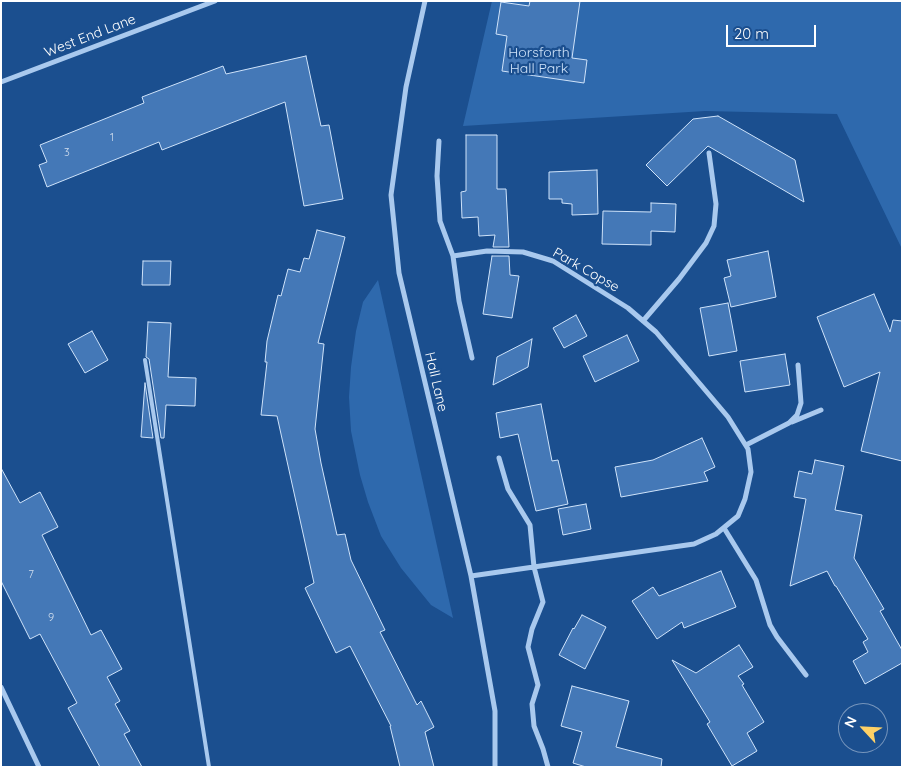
<!DOCTYPE html>
<html>
<head>
<meta charset="utf-8">
<style>
	body { margin:0 }
	#map { position:relative; width:903px; height:768px; overflow:hidden; background:#1b4f8f; font-family:Quicksand,sans-serif }
	canvas { display:block }
	.frame { position:absolute; inset:0; border:2px solid #fff; pointer-events:none }
	.north { position:absolute; left:838px; top:703px; width:50px; height:50px; box-sizing:border-box; background:#1b4f8f; border:1px solid #7695bc; border-radius:50%; rotate:295deg; font-size:14px; font-weight:700; line-height:20px; text-align:center; color:#fff }
	.north::after { content:''; display:block; margin:auto; width:18px; height:22px; background:#ffd166; clip-path:polygon(50% 0,100% 100%,50% 72%,0 100%) }
	.scale { position:absolute; left:726px; top:25px; width:90px; height:22px; box-sizing:border-box; border:2px solid #fff; border-top:0; padding-left:6px; font-size:15px; line-height:18px; white-space:nowrap; color:#fff; -webkit-text-stroke:4px #1b4f8f; paint-order:stroke }
</style>
</head>
<body>
<div id="map">
<canvas width="903" height="768"></canvas>
<div class="frame"></div>
<div class="north">N</div>
<div class="scale">20 m</div>
</div>
<script>
const ctx = document.querySelector('canvas').getContext('2d');
ctx.lineJoin = 'round';
function fill(path, color) { ctx.fillStyle = color; ctx.fill(path, 'evenodd'); }
const toPath = rows => new Path2D(rows.map(r => 'M' + r).join(''));
function stroke(path, color, width, dash) { ctx.strokeStyle = color; ctx.lineWidth = width; ctx.lineCap = dash ? 'butt' : 'round'; ctx.setLineDash(dash || []); ctx.stroke(path); }
function write(font, color, halo, rows, align = 'center') {
  ctx.font = font + ' Quicksand,sans-serif'; ctx.lineWidth = 4.5; ctx.setLineDash([]); ctx.textBaseline = 'middle'; ctx.strokeStyle = halo; ctx.fillStyle = color; for (const [text, x, y, turn = 0] of rows) {
    ctx.save(); ctx.translate(x, y); ctx.rotate((+turn || 0) * Math.PI / 180); ctx.textAlign = isNaN(turn) ? turn : align; if (halo) ctx.strokeText(text, 0, 0); ctx.fillText(text, 0, 0); ctx.restore();
  }
}
const green = toPath([
	[492,1,902,1,902,249,837,114,705,111,463,126],
	[378,280,453,618,431,605,401,568,381,536,368,502,360,475,351,431,349,397,351,367,356,331,363,302]
]);
const building = toPath([
	[530,1,580,1,572,58,587,60,584,83,502,71,507,36,496,34,501,2,529,6,530,1],
	[306,56,321,126,329,125,343,199,304,206,285,102,162,150,159,142,47,187,39,165,47,162,40,145,144,103,142,97,223,66,226,74,306,56],
	[718,116,795,160,804,202,708,146,667,186,646,165,693,119,718,116],
	[466,135,497,135,497,189,506,189,509,247,493,247,495,235,479,236,478,217,462,218,461,192,466,191,466,135],
	[597,170,598,214,572,215,572,204,562,203,562,199,549,199,549,172,597,170],
	[651,203,676,204,675,232,651,231,651,245,602,244,603,211,651,212,651,203],
	[317,230,345,237,318,343,324,344,315,429,321,463,337,535,345,534,351,560,385,630,380,632,417,705,421,701,434,727,425,732,434,767,400,767,390,726,391,726,350,646,336,653,305,588,314,583,277,416,261,415,267,362,265,362,267,341,278,295,281,296,288,269,300,272,304,258,309,259,317,230],
	[768,251,776,297,731,307,724,278,731,276,727,260,768,251],
	[492,256,509,256,510,275,519,276,512,318,483,314,492,256],
	[143,261,171,261,170,285,142,285,143,261],
	[874,294,890,332,893,320,902,321,902,461,861,451,880,372,844,387,817,317,874,294],
	[728,303,737,351,709,356,700,308,728,303],
	[576,315,587,336,564,348,553,328,576,315],
	[148,322,171,323,168,377,196,378,195,406,166,405,164,438,161,438,149,359,146,357,148,322],
	[92,331,108,360,85,373,68,344,92,331],
	[627,335,639,361,595,382,583,356,627,335],
	[532,339,528,367,493,385,497,357,532,339],
	[785,354,790,385,745,392,740,361,785,354],
	[145,383,153,438,141,437,145,383],
	[541,404,552,461,558,460,568,504,536,511,518,434,500,438,496,413,541,404],
	[702,438,715,467,704,472,708,481,621,497,615,467,653,460,702,438],
	[815,460,844,466,835,510,862,515,854,558,884,609,880,611,902,650,902,663,865,684,853,661,868,652,863,642,868,639,836,586,835,586,827,571,790,586,806,499,794,497,799,471,812,474,815,460],
	[1,468,20,503,40,492,58,527,42,535,91,635,101,630,122,669,107,677,120,701,115,704,130,731,124,734,142,767,100,767,68,708,77,703,40,634,30,639,1,581,1,468],
	[586,504,591,529,563,535,558,509,586,504],
	[721,571,736,607,684,628,682,622,657,639,632,601,653,587,659,596,721,571],
	[582,615,606,627,585,669,559,655,573,628,574,629,582,615],
	[739,645,753,667,738,676,744,684,742,685,764,722,747,733,757,751,732,766,707,724,710,722,672,660,696,673,739,645],
	[572,686,629,701,616,747,662,759,661,767,586,767,573,763,582,732,561,726,572,686]
]);
const lane = toPath([
	[145,360,209,767]
]);
const street = toPath([
	[425,1,406,87,391,195,399,273,471,576,495,711,495,767],
	[1,82,215,1],
	[439,141,437,176,440,221,453,256,459,301,472,358],
	[453,256,487,251,523,252,553,261,628,308,656,332,728,417,748,449,751,472,745,499,738,516,716,534,694,544,471,576],
	[643,321,679,279,706,243,714,226,716,204,709,153],
	[792,422,821,410],
	[746,445,789,423,797,415,801,403,798,365],
	[499,458,508,489,530,525,534,567,543,602,532,629,528,647,538,685,532,704,534,726,543,749,548,767],
	[724,528,756,580,770,625,777,637,806,675],
	[1,687,39,767]
]);
const numberNames = [
	["1",112,138],
	["3",67,153],
	["7",31,575],
	["9",51,618]
];
const streetNames = [
	["West End Lane",90,36,-21],
	["Park Copse",586,270,30],
	["Hall Lane",436,382,77]
];
const parkNames = [
	["Horsforth",539,53],
	["Hall Park",539,69]
];
fill(green, '#2e69ad');
fill(building, '#4478b7');
stroke(building, '#cfe3fa', 1);
stroke(lane, '#a9c9ee', 4);
stroke(street, '#a9c9ee', 5);
write('11px', '#d0dded', null, numberNames);
write('14px', '#fff', '#1b4f8f', streetNames);
write('14px', '#cfe3fa', '#1b4f8f', parkNames);
</script>
</body>
</html>
